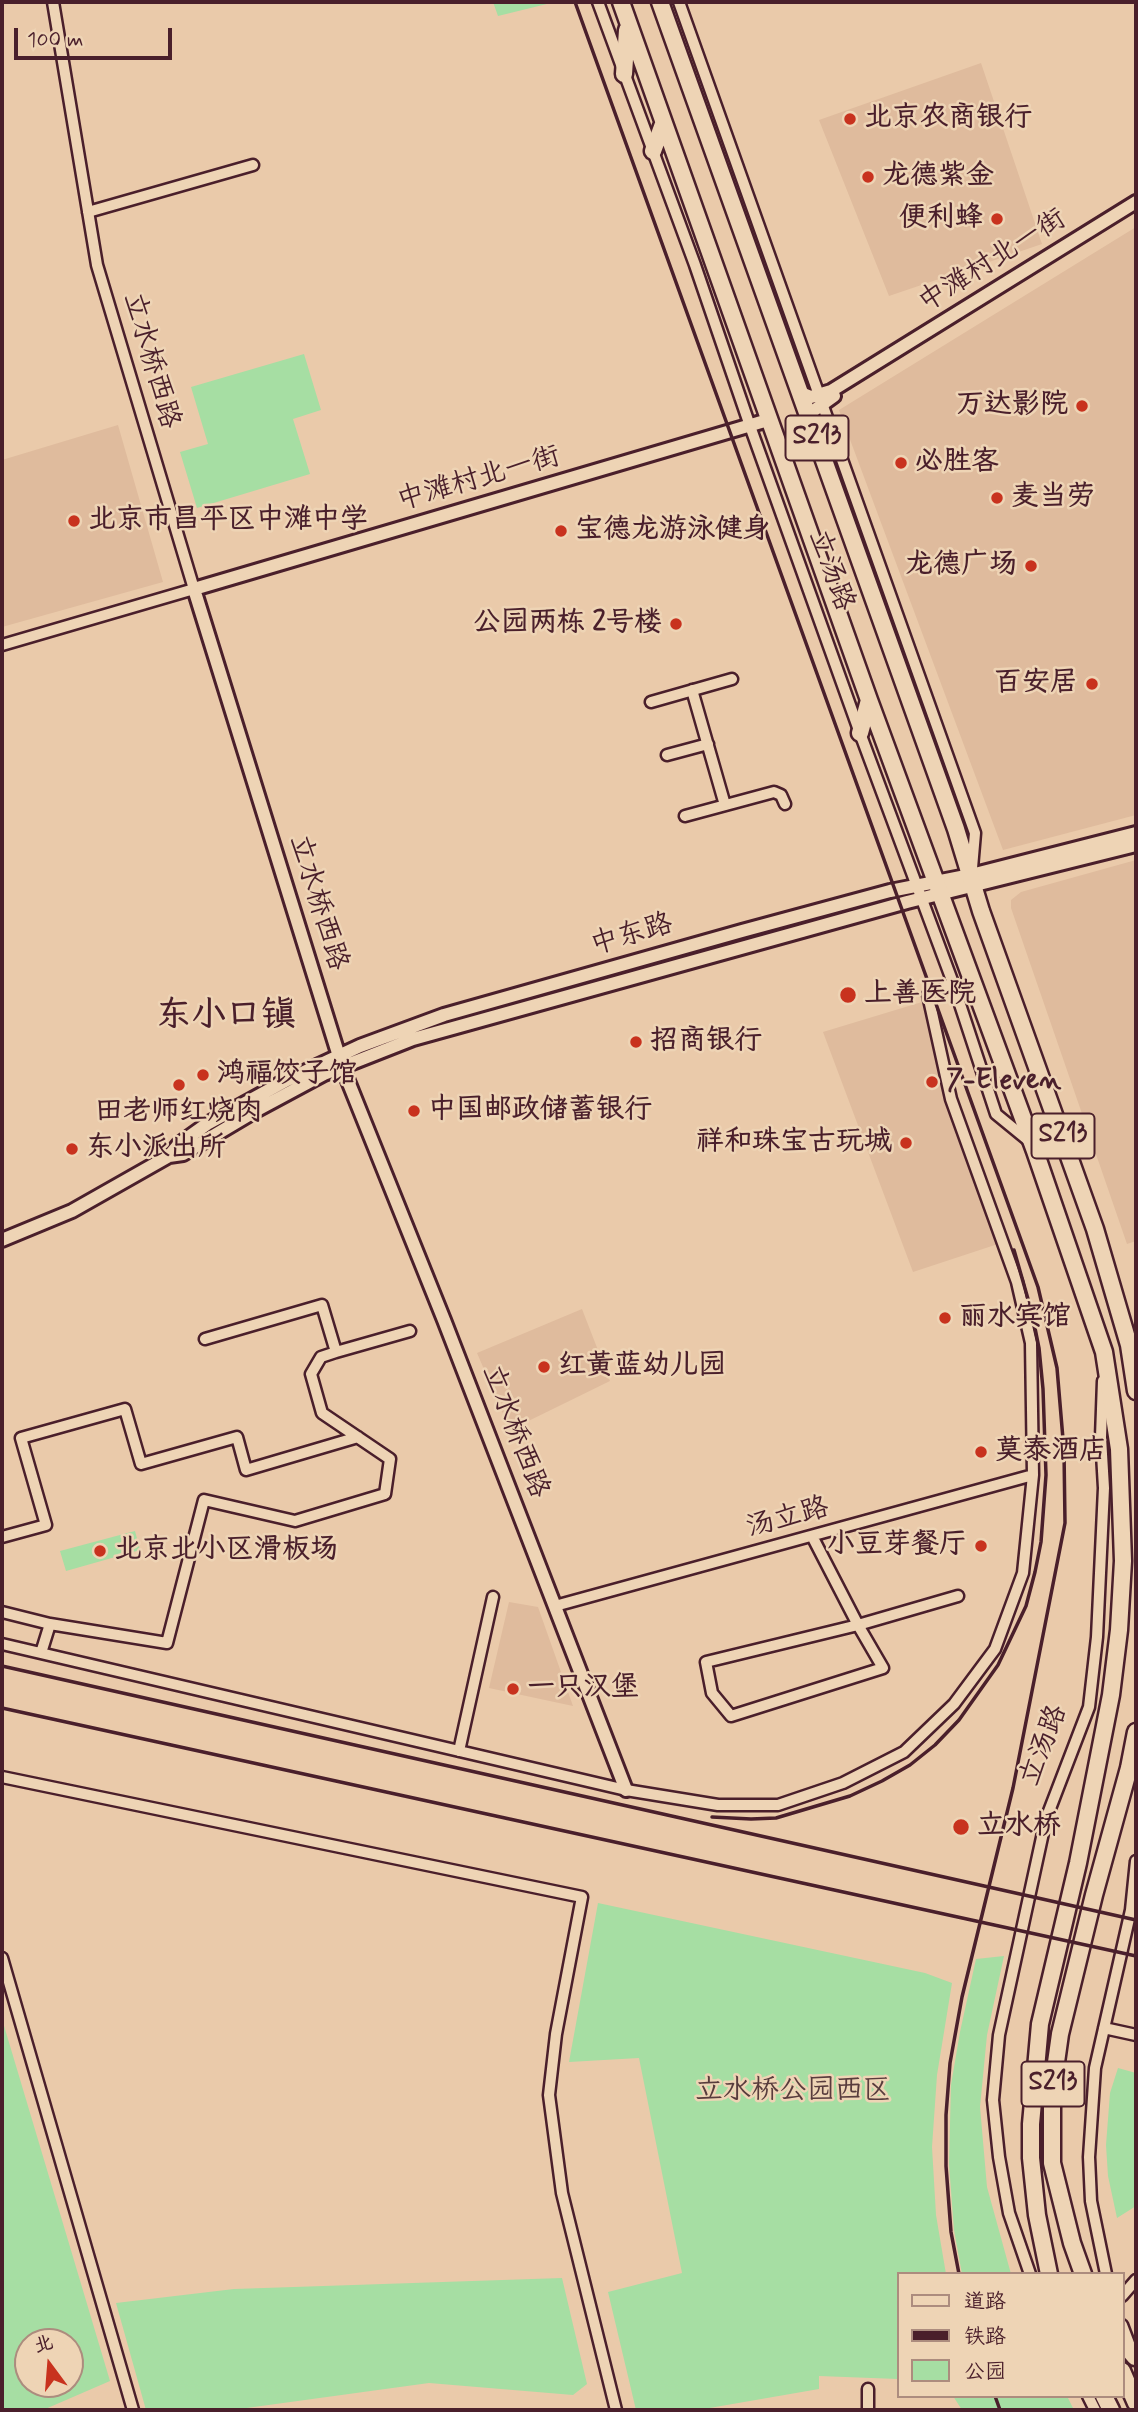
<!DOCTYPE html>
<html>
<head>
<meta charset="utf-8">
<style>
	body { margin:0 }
	#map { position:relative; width:1138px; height:2412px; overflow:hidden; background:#eacaaa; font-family:Mynerve,"LXGW WenKai TC",sans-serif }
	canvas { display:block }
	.frame { position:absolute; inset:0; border:4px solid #4a1f2b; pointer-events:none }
	.legend { position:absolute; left:897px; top:2272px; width:228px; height:126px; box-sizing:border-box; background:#eed4b5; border:2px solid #ac8c7e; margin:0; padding:9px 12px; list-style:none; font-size:21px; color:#4a1f2b }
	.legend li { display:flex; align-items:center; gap:14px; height:35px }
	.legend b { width:35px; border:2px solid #ac8c7e }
	.north { position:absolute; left:14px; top:2328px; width:70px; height:70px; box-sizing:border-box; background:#eed4b5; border:2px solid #ac8c7e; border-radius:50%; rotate:344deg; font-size:19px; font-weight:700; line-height:28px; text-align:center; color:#4a1f2b }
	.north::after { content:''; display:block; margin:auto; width:24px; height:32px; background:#c8321e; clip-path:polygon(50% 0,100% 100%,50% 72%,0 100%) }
	.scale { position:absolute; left:14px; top:28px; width:158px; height:32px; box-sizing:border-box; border:4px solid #4a1f2b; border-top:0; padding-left:9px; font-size:21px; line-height:24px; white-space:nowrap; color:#4a1f2b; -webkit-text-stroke:5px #eed4b5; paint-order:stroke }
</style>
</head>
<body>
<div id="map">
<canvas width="1138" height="2412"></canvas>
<div class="frame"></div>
<ul class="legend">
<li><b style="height:9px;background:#eed4b5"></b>道路</li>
<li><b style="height:9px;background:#4a1f2b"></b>铁路</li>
<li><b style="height:19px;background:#a6dea3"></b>公园</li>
</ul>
<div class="north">北</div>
<div class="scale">100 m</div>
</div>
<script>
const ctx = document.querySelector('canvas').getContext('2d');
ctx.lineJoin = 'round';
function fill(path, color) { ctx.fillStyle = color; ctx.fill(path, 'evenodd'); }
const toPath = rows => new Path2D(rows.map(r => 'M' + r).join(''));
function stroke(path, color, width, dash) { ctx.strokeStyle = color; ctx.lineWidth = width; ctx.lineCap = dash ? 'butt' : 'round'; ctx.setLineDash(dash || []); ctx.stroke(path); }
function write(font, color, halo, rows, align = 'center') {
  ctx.font = font + ' Mynerve,"LXGW WenKai TC",sans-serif'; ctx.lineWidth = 5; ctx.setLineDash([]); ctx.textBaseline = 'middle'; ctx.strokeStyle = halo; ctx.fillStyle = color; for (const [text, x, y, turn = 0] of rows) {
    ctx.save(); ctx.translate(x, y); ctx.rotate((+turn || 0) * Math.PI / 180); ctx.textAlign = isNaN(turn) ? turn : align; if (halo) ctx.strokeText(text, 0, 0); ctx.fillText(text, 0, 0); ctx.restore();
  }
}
const built = toPath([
	[981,63,1042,244,889,296,819,120],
	[1136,227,1136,815,1003,850,839,410],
	[118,425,163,582,2,627,2,460],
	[1136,860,1136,1241,1127,1244,1011,908,1011,900,1021,892],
	[922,1002,998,1244,913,1272,823,1032],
	[582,1309,610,1381,510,1430,477,1353],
	[509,1602,538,1607,573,1706,489,1688]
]);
const green = toPath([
	[493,2,555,2,498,16],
	[304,354,321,410,293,419,310,474,197,508,180,452,208,444,191,387],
	[135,1531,140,1550,66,1571,60,1551],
	[598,1903,925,1973,952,1983,937,2075,932,2147,936,2215,946,2274,898,2274,898,2379,819,2376,819,2389,698,2410,636,2410,608,2292,682,2273,639,2058,569,2062],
	[1004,1956,987,2035,980,2107,987,2187,1011,2274,962,2274,954,2230,949,2164,951,2085,960,2032,976,1959],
	[2,2019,110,2381,43,2410,2,2410],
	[70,2342,70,2384,28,2384,28,2342],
	[1118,2068,1136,2073,1136,2206,1117,2218,1108,2176,1106,2145,1110,2093],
	[562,2278,587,2384,573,2395,429,2383,232,2410,146,2410,116,2303,234,2289],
	[953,2396,1067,2396,1074,2410,962,2410]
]);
const minor = toPath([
	[598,2,695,265,750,426,860,733,953,983,996,1114,1029,1141],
	[679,2,975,833,972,868],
	[88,212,253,165],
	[2,645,194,589,97,265,53,2],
	[692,690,725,805],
	[651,702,732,679],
	[667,755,708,744],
	[685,816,774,792,781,795,785,804],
	[205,1339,322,1305,336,1352,410,1331],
	[812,1536,858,1625,958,1596],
	[2,1537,46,1525,21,1438,125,1409,141,1464,237,1437,246,1470,358,1437],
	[555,1606,1033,1475],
	[2,1612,50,1624],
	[858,1625,883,1668,731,1716,712,1693,706,1662,858,1625],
	[2,1644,626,1790,718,1805,778,1805,843,1783,904,1752,954,1704,995,1649,1023,1573,1033,1475,1031,1343,1017,1282,951,1099,928,995,953,983],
	[41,1653,50,1624,167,1643,204,1500,295,1521,385,1494,390,1459,322,1413,311,1374,321,1357,336,1352],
	[459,1751,493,1597],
	[2,1777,582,1897,556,2034,549,2095,562,2193,616,2410],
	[2,1958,133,2410],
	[1104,2028,1136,2035],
	[1030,2274,1009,2213,999,2157,993,2100,999,2035,1046,1819,1089,1707,1097,1637,1104,1488,1101,1437,1103,1381],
	[1106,2274,1091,2201,1089,2157,1095,2068,1131,1910,1136,1861],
	[1122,2296,1136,2280],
	[1122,2325,1130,2346],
	[868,2389,868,2410],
	[1088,2396,1095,2410]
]);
const tertiary = toPath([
	[801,393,811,397,831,391,1136,202],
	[809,414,834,396],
	[169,1156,183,1154,257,1110,324,1074,413,1039,907,902,1136,845],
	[2,1240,72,1211,169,1156,179,1144,207,1124,287,1080,360,1046,444,1015,742,931,890,891,971,875,1136,833],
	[626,1790,444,1320,342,1066,194,589,768,420]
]);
const primary = toPath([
	[621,2,869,700,1035,1151,1104,1352,1119,1449,1123,1561,1119,1630,1111,1695,1078,1863,1040,2024,1031,2124,1031,2158,1037,2215,1049,2274],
	[660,2,956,829,981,911,1095,1229,1129,1345,1136,1391],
	[624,74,627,30],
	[653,151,663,124],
	[860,733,869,700],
	[1083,2274,1072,2243,1052,2163,1052,2091,1060,2034,1094,1895,1129,1768,1136,1732],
	[1122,2342,1135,2357],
	[1122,2371,1136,2403],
	[1104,2396,1111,2410]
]);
const rail = toPath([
	[575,2,1038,1287,1057,1368,1064,1451,1065,1523,1013,1788,962,1997,950,2063,946,2115,946,2166,951,2232,959,2274],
	[2,1666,1136,1920],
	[2,1708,1136,1956],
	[712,1817,751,1819,776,1818,850,1796,882,1781,910,1765,935,1745,959,1720,998,1665,1026,1606,1035,1572,1041,1542,1046,1475,1043,1389,1039,1348,1032,1313,1014,1250],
	[995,2396,1000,2410]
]);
const markers = [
	[850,119,7,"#c8321e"],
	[868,177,7,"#c8321e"],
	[997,219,7,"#c8321e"],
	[1082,406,7,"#c8321e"],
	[901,463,7,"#c8321e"],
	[997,498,7,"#c8321e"],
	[74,521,7,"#c8321e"],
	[561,531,7,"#c8321e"],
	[1031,566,7,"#c8321e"],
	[676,624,7,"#c8321e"],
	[1092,684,7,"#c8321e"],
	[848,995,9,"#c8321e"],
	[636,1042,7,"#c8321e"],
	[203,1075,7,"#c8321e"],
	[932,1082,7,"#c8321e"],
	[179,1085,7,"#c8321e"],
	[414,1111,7,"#c8321e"],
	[906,1143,7,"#c8321e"],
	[72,1149,7,"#c8321e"],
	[945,1318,7,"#c8321e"],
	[544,1367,7,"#c8321e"],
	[981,1452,7,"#c8321e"],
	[981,1546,7,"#c8321e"],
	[100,1551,7,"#c8321e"],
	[513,1689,7,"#c8321e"],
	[961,1827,9,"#c8321e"]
];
const shields = [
	[817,438,63],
	[1063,1136,63],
	[1053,2084,63]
];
const shieldNames = [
	["S213",817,438],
	["S213",1063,1136],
	["S213",1053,2084]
];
const poiNames = [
	["北京农商银行",864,119],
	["龙德紫金",882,177],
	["便利蜂",983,219,"right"],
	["万达影院",1068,406,"right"],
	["必胜客",915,463],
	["麦当劳",1011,498],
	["北京市昌平区中滩中学",88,521],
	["宝德龙游泳健身",575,531],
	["龙德广场",1017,566,"right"],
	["公园两栋 2号楼",662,624,"right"],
	["百安居",1078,684,"right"],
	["上善医院",864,995],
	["招商银行",650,1042],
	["鸿福饺子馆",217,1075],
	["7-Eleven",946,1082],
	["中国邮政储蓄银行",428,1111],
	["田老师红烧肉",179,1113,"center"],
	["祥和珠宝古玩城",892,1143,"right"],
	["东小派出所",86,1149],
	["丽水宾馆",959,1318],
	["红黄蓝幼儿园",558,1367],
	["莫泰酒店",995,1452],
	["小豆芽餐厅",967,1546,"right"],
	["北京北小区滑板场",114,1551],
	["一只汉堡",527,1689],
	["立水桥",977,1827]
];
const streetNames = [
	["中滩村北一街",993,262,-32],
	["立水桥西路",150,361,74],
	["中滩村北一街",479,480,-16],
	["立汤路",830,571,70],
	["立水桥西路",317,903,73],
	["中东路",632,936,-16],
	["立水桥西路",514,1432,69],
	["汤立路",788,1519,-15],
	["立汤路",1045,1746,-69]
];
const parkNames = [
	["立水桥公园西区",793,2092]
];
const districtNames = [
	["东小口镇",226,1018]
];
fill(built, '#dfbb9d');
fill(green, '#a6dea3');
stroke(minor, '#4a1f2b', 15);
stroke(tertiary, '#4a1f2b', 18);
stroke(primary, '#4a1f2b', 21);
stroke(minor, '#eed4b5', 10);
stroke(tertiary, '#eed4b5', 12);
stroke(primary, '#eed4b5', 16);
stroke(rail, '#4a1f2b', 3.5);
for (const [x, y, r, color] of markers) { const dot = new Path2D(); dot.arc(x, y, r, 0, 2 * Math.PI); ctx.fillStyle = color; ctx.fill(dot); stroke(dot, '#eed4b5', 2.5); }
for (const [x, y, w] of shields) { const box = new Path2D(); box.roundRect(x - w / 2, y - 22.5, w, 45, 5); ctx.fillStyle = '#eed4b5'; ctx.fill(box); stroke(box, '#4a1f2b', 2); }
write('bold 26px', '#4a1f2b', null, shieldNames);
write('bold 28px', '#4a1f2b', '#eed4b5', poiNames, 'left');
write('28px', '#4a1f2b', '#eed4b5', streetNames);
write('28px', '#583c3d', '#eed4b5', parkNames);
write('bold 35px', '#4a1f2b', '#eed4b5', districtNames);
</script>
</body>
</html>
